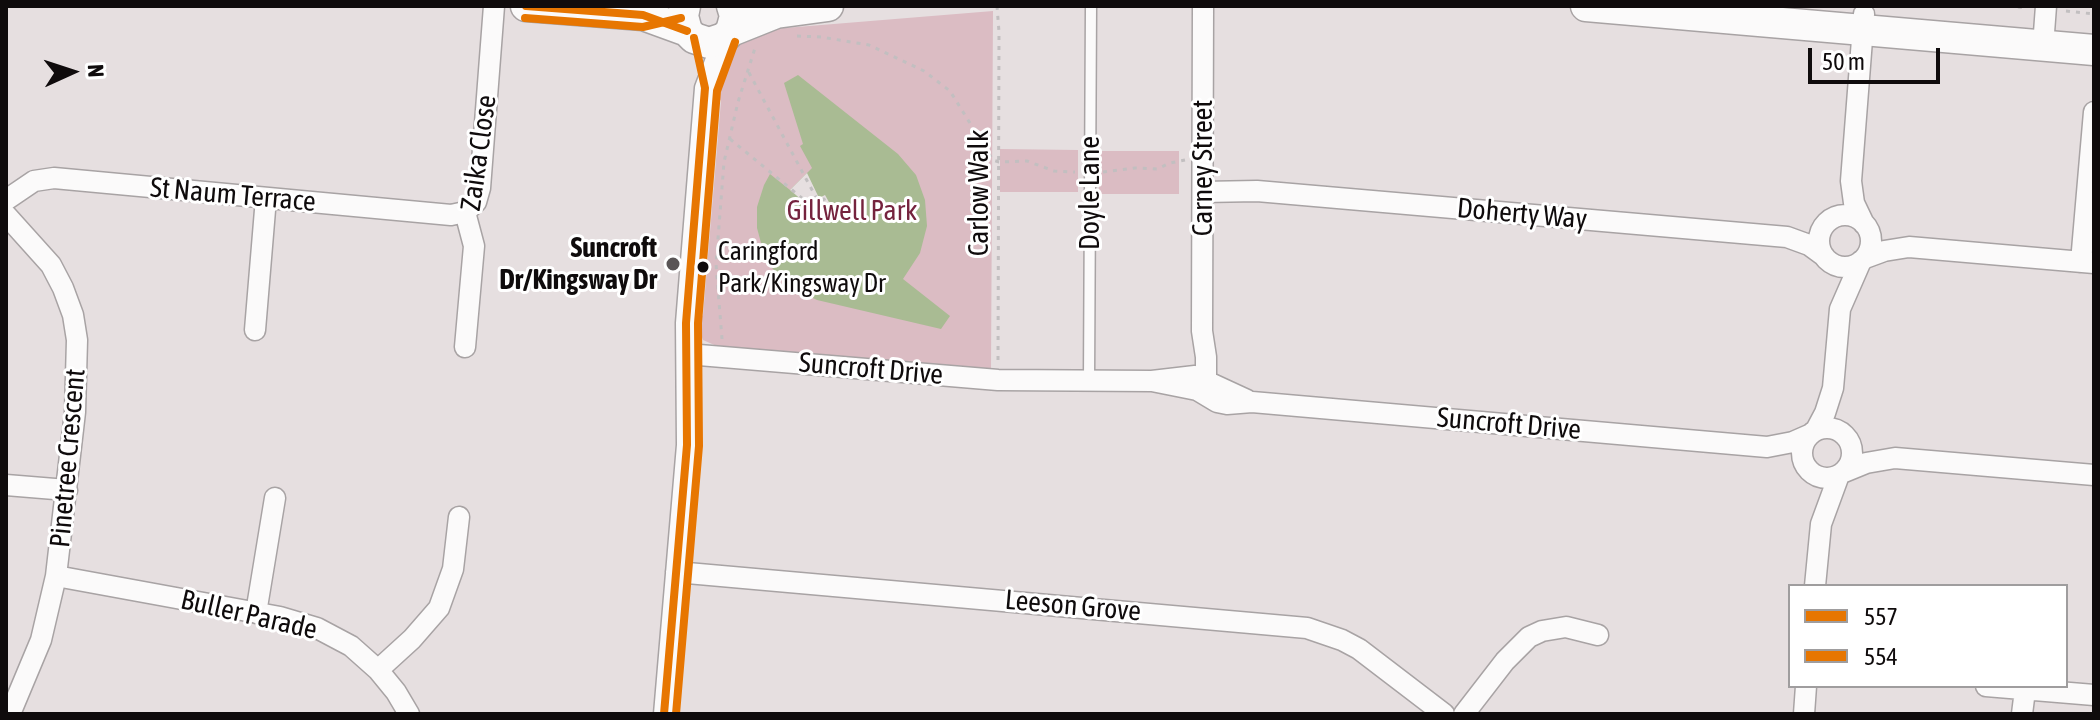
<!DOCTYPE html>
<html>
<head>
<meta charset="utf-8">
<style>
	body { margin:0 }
	#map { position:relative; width:2100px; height:720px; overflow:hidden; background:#e6dfe0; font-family:"Asap Condensed",sans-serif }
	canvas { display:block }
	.frame { position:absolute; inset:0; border:8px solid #0f0b0c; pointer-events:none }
	.legend { position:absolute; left:1788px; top:584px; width:280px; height:104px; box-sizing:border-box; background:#fff; border:2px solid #9f9d9e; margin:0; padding:10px 14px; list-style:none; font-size:24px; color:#0f0b0c }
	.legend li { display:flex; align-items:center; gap:16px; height:40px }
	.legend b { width:40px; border:2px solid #9f9d9e }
	.north { position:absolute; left:32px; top:32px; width:80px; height:80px; -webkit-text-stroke:6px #fff; paint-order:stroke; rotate:87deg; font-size:22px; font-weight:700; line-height:32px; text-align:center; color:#0f0b0c }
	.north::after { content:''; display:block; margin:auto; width:28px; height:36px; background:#0f0b0c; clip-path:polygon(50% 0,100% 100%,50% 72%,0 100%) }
	.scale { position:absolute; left:1808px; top:48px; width:132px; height:36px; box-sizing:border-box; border:4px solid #0f0b0c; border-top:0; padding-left:10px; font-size:24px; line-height:28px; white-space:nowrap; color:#0f0b0c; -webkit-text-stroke:6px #fff; paint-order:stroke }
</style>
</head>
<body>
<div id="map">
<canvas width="2100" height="720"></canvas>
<div class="frame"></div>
<ul class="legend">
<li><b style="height:10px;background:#e77601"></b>557</li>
<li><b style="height:10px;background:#e77601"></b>554</li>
</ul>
<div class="north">N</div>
<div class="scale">50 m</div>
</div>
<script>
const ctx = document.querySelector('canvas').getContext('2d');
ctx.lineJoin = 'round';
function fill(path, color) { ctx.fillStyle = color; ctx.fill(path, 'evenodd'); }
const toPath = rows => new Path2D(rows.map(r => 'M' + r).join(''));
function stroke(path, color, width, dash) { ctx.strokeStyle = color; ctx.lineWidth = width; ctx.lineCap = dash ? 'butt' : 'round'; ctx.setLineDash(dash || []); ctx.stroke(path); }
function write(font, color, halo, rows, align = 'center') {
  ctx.font = font + ' "Asap Condensed",sans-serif'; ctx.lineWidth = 6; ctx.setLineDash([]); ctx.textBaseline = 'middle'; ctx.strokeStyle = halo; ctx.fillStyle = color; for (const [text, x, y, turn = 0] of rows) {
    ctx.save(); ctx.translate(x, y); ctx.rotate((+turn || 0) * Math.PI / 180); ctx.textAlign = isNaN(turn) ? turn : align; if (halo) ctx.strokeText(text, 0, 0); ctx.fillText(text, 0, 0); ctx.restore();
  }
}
const green = toPath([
	[993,11,991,369,719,347,703,340,698,327,698,321,703,315,721,101,717,94,723,56,748,31],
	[1000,149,1078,150,1078,192,1000,192],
	[1099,151,1179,151,1179,194,1099,194]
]);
const water = toPath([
	[798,75,898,154,916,175,925,200,927,226,920,253,903,279,950,316,941,329,817,300,792,288,771,267,764,254,757,228,757,207,764,185,770,174,790,190,812,168,800,146,803,144,784,83]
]);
const pier = toPath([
	[807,173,819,198,825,195,830,204,829,223,790,190]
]);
const path = toPath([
	[997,6,999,32,998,362],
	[2008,6,2026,8],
	[2066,11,2094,14],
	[797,36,821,37,869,45,924,71,950,91,993,160,999,162,1027,161,1054,171,1075,172],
	[730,139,825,217,827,205,824,199,818,201,747,69],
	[1103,172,1135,168,1157,169,1170,163,1185,160],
	[722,339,716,264,724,162,738,102,755,48]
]);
const lane = toPath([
	[1089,380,1091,6]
]);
const street = toPath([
	[1864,14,1851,181,1854,203,1864,224],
	[2043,46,2046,6],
	[1203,192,1257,191,1787,237,1809,245,1824,256],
	[6,200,34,181,54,178,451,215,465,212],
	[6,215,51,265,63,288,73,315,77,340,75,412,56,576,41,640,10,714],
	'1819 241a26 26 0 1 1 52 0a26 26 0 1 1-52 0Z',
	[1865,258,1884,251,1909,247,2094,263],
	[2081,262,2094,112],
	[255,330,266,198],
	[465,347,474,246,465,212,476,202,480,188,494,6],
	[687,354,998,380,1152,381,1195,376,1247,400],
	[1152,381,1197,390,1217,402,1227,404,1252,402,1767,447,1793,442,1809,435],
	[1199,387,1206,379,1206,357,1202,331,1203,6],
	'1802 453a25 25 0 1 1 50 0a25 25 0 1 1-50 0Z',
	[1816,430,1825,413,1833,388,1840,309,1861,261],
	[1844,472,1866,463,1895,458,2094,475],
	[6,485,67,490],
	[676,572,1307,628,1342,640,1359,649,1444,714],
	[56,576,280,617,317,628,351,646,378,670,396,692,409,714],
	[1815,586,1821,524,1839,475],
	[256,613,275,498],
	[378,670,412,639,439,608,453,569,459,517],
	[1986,686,2094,695],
	[664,714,687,445,686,323,705,88,724,38],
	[1464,714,1505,661,1529,637,1542,631,1566,627,1598,635],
	[1804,714,1806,686],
	[2022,714,2025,690]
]);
const secondary = toPath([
	[526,6,643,15,687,31],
	[685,6,683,16,687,31,694,38,709,43,724,38,731,31,735,16,732,6],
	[1586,6,2094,50],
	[731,31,776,13,828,6]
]);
const bus1 = toPath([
	[526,6,643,15,687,31],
	[664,714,687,445,686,323,705,88,694,38]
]);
const bus2 = toPath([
	[525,18,643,27,681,18],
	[676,714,699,446,698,323,717,91,735,42]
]);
const markers = [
	[673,264,8,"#5a5556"],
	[703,267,7,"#0f0b0c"]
];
const busNames = [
	["Caringford",718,252],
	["Park/Kingsway Dr",718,284]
];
const streetNames = [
	["Zaika Close",479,153,-82],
	["Carney Street",1203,168,-90],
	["Carlow Walk",979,193,-90],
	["Doyle Lane",1090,193,-90],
	["St Naum Terrace",233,195,5],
	["Doherty Way",1522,214,5],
	["Suncroft Drive",871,369,5],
	["Suncroft Drive",1509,424,5],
	["Pinetree Crescent",68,458,-85],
	["Leeson Grove",1073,606,5],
	["Buller Parade",249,615,13]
];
const parkNames = [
	["Gillwell Park",852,211]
];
const poiNames = [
	["Suncroft",657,248],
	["Dr/Kingsway Dr",657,280]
];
fill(green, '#dbbcc3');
fill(water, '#a9bb93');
fill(pier, '#e6dfe0');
stroke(lane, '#a8a3a4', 13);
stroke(street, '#a8a3a4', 23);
stroke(secondary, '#a8a3a4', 33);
stroke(path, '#c2bfc0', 3, [4, 6]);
stroke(lane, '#fbfafa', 10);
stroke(street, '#fbfafa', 20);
stroke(secondary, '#fbfafa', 30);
stroke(bus1, '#e77601', 8);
stroke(bus2, '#e77601', 8);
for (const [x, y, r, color] of markers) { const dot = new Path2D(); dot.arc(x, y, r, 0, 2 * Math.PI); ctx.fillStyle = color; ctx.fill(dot); stroke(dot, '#fff', 3); }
write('26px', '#0f0b0c', '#fff', busNames, 'left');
write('28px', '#0f0b0c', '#fff', streetNames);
write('28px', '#75233e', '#fff', parkNames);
write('bold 28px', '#0f0b0c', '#fff', poiNames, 'right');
</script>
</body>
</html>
